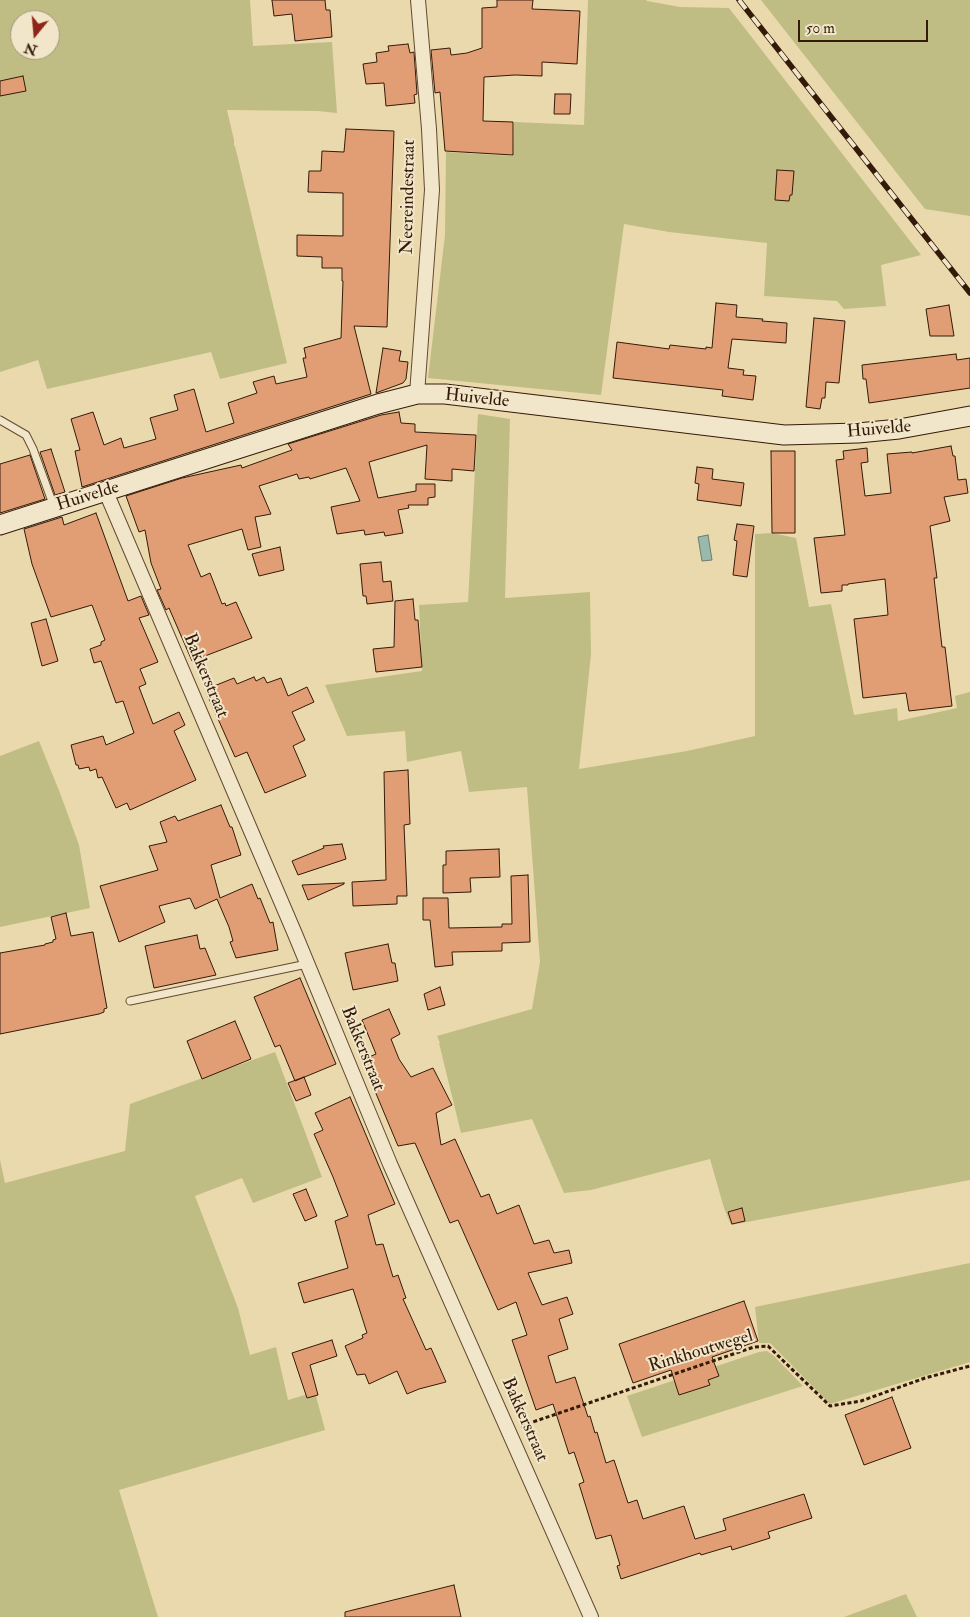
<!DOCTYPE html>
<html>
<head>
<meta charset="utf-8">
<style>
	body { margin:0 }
	#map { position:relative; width:970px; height:1617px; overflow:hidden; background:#ead9ac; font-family:"IM FELL Double Pica",serif }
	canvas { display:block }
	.north { position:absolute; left:10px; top:10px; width:50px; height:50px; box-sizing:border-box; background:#f1e6c9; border:1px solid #a5947c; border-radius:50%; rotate:197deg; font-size:14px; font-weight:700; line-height:20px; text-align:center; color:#341a09 }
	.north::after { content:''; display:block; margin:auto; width:18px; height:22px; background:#8f2418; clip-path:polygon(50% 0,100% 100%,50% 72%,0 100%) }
	.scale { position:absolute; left:798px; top:20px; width:130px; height:22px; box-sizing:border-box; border:2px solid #341a09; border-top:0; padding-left:6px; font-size:15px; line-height:18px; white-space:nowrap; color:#341a09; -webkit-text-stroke:4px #f1e6c9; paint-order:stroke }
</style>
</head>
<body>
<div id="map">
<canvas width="970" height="1617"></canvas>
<div class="north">N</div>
<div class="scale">50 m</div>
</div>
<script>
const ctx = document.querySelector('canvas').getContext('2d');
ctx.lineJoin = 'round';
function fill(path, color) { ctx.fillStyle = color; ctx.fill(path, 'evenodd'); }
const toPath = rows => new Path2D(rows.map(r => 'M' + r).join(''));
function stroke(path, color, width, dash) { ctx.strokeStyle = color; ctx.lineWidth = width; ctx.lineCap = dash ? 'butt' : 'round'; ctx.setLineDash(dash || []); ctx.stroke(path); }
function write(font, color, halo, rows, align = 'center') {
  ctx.font = font + ' "IM FELL Double Pica",serif'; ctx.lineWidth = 4; ctx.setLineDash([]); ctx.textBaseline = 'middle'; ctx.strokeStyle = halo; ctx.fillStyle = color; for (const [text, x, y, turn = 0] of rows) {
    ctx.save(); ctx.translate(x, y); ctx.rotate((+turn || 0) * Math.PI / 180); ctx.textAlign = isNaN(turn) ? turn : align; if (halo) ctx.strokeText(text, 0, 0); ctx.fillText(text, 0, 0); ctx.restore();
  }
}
const green = toPath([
	[0,0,250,0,253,46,332,42,337,113,318,111,227,110,234,140,234,146,235,146,287,363,220,379,211,352,47,389,38,360,0,372],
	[20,20,50,20,50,50,20,50],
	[588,0,646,0,647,1,680,7,729,8,921,255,881,265,886,306,844,309,837,301,764,296,767,243,669,232,624,224,601,395,428,378,445,235,446,152,513,156,514,122,584,125],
	[761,0,970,0,970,216,925,209],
	[478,414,510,419,505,598,590,592,591,654,579,769,687,751,755,736,755,534,772,533,796,538,809,607,831,604,854,715,897,708,898,721,957,708,955,696,970,692,970,1180,731,1225,724,1208,710,1159,591,1190,564,1193,532,1119,461,1133,439,1043,440,1043,437,1036,532,1009,540,962,527,787,469,792,461,751,407,762,405,731,347,736,325,685,422,671,419,605,468,602],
	[39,741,60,793,79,845,90,908,0,927,0,756],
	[275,1052,322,1177,253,1203,242,1178,195,1196,238,1308,250,1355,276,1347,288,1400,315,1392,325,1430,119,1490,158,1617,0,1617,0,1160,5,1183,125,1151,130,1104],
	[970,1263,970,1362,830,1404,770,1343,759,1343,755,1307],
	[767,1351,774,1356,803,1386,642,1437,627,1396,759,1352],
	[906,1594,917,1617,844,1617]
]);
const water = toPath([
	[708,535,712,560,702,561,698,537,708,535]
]);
const building = toPath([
	[272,0,325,0,326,10,330,10,332,37,295,41,292,14,274,16,272,0],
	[497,0,533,0,532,9,580,11,577,64,542,62,542,76,515,75,484,77,483,121,513,122,513,155,445,151,440,92,435,93,431,50,450,48,451,55,467,53,482,48,482,8,497,7,497,0],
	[408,44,410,53,414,52,417,94,414,95,415,103,386,106,384,83,366,84,363,64,377,62,376,53,389,51,388,46,408,44],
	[23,76,26,91,0,96,0,81,23,76],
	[555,94,571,94,570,114,554,114,555,94],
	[346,129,394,131,387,327,354,326,371,394,82,487,75,451,80,450,71,419,93,412,104,445,121,438,124,448,156,439,150,418,178,410,174,395,194,389,206,432,234,423,228,403,257,393,253,382,274,376,276,384,307,377,303,358,306,358,304,348,341,338,343,281,342,281,342,268,322,268,322,257,297,256,297,235,343,236,343,193,308,192,309,171,321,171,322,151,344,152,346,129],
	[777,170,794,171,792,195,790,195,789,201,775,200,777,170],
	[716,303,737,305,736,317,763,319,762,321,787,323,786,343,732,339,728,368,744,370,743,375,756,376,753,400,722,396,723,390,613,378,617,342,669,349,670,345,706,349,706,347,712,348,716,303],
	[949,305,954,336,930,336,926,309,949,305],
	[814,318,845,321,839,383,826,382,825,398,822,398,820,409,806,407,814,318],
	[383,348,401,351,399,361,408,362,406,379,403,383,376,393,383,348],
	[956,354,957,360,970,358,970,388,869,403,866,379,863,379,862,365,956,354],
	[399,412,401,423,415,424,415,432,476,435,474,471,452,469,452,481,425,479,427,445,369,462,378,498,416,491,416,484,435,484,435,497,428,498,428,505,408,505,409,508,398,510,403,533,385,536,384,532,365,535,364,530,337,534,331,507,360,501,346,468,310,479,309,477,299,479,297,474,259,486,271,514,255,517,261,547,248,550,242,529,188,545,201,577,210,573,222,604,225,603,226,606,236,602,252,638,192,661,169,608,166,610,157,590,161,589,151,563,145,530,139,532,126,496,182,478,241,465,242,468,292,450,288,444,381,415,399,412],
	[951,446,953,456,955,456,958,480,966,479,968,493,944,497,950,521,930,526,937,578,934,578,942,647,945,647,952,706,909,711,906,693,863,698,854,619,888,615,885,579,848,584,848,585,842,585,842,591,821,593,814,538,845,535,836,460,844,459,843,451,867,448,868,462,861,463,865,496,891,493,887,454,912,452,912,453,951,446],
	[51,449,65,492,55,495,40,452,51,449],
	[771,451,795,451,795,533,772,533,771,451],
	[30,455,45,499,0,513,0,464,30,455],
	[697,467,713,469,712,479,744,483,741,506,697,500,699,484,695,483,697,467],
	[96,513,128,601,141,596,149,615,139,618,158,662,140,669,146,684,139,687,153,724,179,712,185,725,174,731,196,780,130,810,127,803,116,808,102,777,98,778,96,769,90,771,89,767,79,769,78,765,76,765,71,745,103,736,106,745,134,733,123,701,116,703,101,661,94,663,90,649,101,645,101,642,105,640,92,605,51,617,32,564,24,529,62,517,64,525,96,513],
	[737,524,754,526,747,577,733,575,737,541,734,540,737,524],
	[280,547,284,570,259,576,252,554,280,547],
	[381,562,383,582,391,581,393,601,367,604,366,596,363,596,360,564,381,562],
	[413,599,415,620,418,620,422,667,376,672,373,649,394,647,395,601,413,599],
	[46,619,58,661,42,666,31,623,46,619],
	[254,677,256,681,264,677,267,683,281,678,288,696,307,687,314,702,292,712,305,740,293,746,306,776,265,793,247,752,235,757,206,692,215,688,214,686,234,678,237,684,254,677],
	[408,770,410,824,404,825,407,896,397,896,397,904,353,906,352,882,386,880,384,772,408,770],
	[221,805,230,827,232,827,241,855,211,865,220,898,252,884,258,899,260,898,270,923,273,922,278,950,236,958,230,942,233,941,229,927,217,899,195,909,190,898,159,906,165,922,119,942,100,886,158,870,149,846,167,842,160,822,175,816,178,821,221,805],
	[342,844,346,859,298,875,292,861,324,848,323,846,342,844],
	[499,849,500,877,470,878,471,892,443,893,443,865,446,865,446,851,499,849],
	[528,875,530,942,502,943,502,951,452,952,453,965,435,967,430,920,423,920,423,898,448,898,449,928,502,927,502,924,512,924,511,876,528,875],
	[344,883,344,884,308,900,302,885,344,883],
	[66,913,71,936,93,932,107,1008,104,1009,104,1012,99,1014,0,1034,0,953,45,945,45,944,53,942,53,940,56,939,51,917,66,913],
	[197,935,200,949,205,948,216,975,154,988,145,946,197,935],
	[388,944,392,963,395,963,398,981,353,990,345,953,388,944],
	[300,978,336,1064,295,1081,280,1045,275,1047,254,997,300,978],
	[440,987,445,1005,428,1010,424,994,440,987],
	[389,1009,400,1034,391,1039,399,1059,411,1077,433,1068,452,1105,436,1113,441,1145,455,1139,481,1197,489,1194,497,1214,519,1205,534,1244,549,1240,554,1253,569,1250,572,1263,528,1273,542,1305,567,1297,573,1314,559,1319,568,1349,548,1356,556,1383,575,1377,588,1417,590,1416,595,1433,597,1432,606,1463,614,1460,628,1503,637,1500,643,1519,684,1506,695,1539,726,1530,723,1519,804,1494,812,1518,768,1532,770,1538,732,1550,731,1546,701,1555,700,1553,621,1579,617,1566,620,1565,611,1535,596,1539,579,1484,584,1482,574,1452,569,1454,553,1404,536,1410,512,1340,527,1335,516,1302,498,1310,458,1220,450,1223,415,1143,398,1146,362,1060,376,1054,362,1020,389,1009],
	[235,1021,251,1059,202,1079,187,1041,235,1021],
	[304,1077,311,1095,296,1101,288,1083,304,1077],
	[350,1097,395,1204,368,1215,376,1245,383,1244,393,1277,398,1275,406,1298,403,1299,426,1350,431,1348,446,1382,419,1389,407,1394,397,1371,369,1384,365,1374,357,1375,345,1346,363,1338,362,1335,367,1333,353,1289,304,1303,298,1283,348,1268,335,1221,348,1216,333,1177,314,1134,323,1130,315,1113,350,1097],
	[306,1189,317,1216,305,1221,293,1194,306,1189],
	[742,1208,745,1221,732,1224,728,1212,742,1208],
	[744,1301,758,1341,712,1357,719,1376,708,1380,710,1385,679,1395,671,1370,633,1383,619,1344,744,1301],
	[332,1340,337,1356,310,1365,318,1395,307,1398,292,1353,332,1340],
	[892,1397,911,1448,864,1465,845,1415,892,1397],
	[454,1585,461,1617,345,1617,345,1612,454,1585]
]);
const path = toPath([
	[521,1426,754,1347,768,1346,830,1406,861,1401,925,1378,970,1366]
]);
const lane = toPath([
	[0,420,26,435,33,449,54,507],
	[130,1001,307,964]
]);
const street = toPath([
	[417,394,432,190,429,129,418,0],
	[106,492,295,934,390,1164,591,1617]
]);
const secondary = toPath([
	[0,525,378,404,417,394,445,394,784,435,858,433,899,429,970,416]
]);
const rail = toPath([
	[739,0,970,293]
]);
const streetNames = [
	["Neereindestraat",409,197,-89],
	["Huivelde",477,399,6],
	["Huivelde",879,430,-5],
	["Huivelde",88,497,-17],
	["Bakkerstraat",205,676,67],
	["Bakkerstraat",362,1049,68],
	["Rinkhoutwegel",701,1352,-17],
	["Bakkerstraat",524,1420,66]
];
fill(green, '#bfbd84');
fill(water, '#98baac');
stroke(water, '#707a6b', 1);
fill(building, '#e19d74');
stroke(building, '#341a09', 1);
stroke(lane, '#624a32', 9);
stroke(street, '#624a32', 16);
stroke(secondary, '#341a09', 21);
stroke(path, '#341a09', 3, [4, 2.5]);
stroke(lane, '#f1e6c9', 7);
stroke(street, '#f1e6c9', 14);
stroke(secondary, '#f1e6c9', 19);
stroke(rail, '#341a09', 5.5);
stroke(rail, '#f1e6c9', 4, [11]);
write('18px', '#341a09', '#f1e6c9', streetNames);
</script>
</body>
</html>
